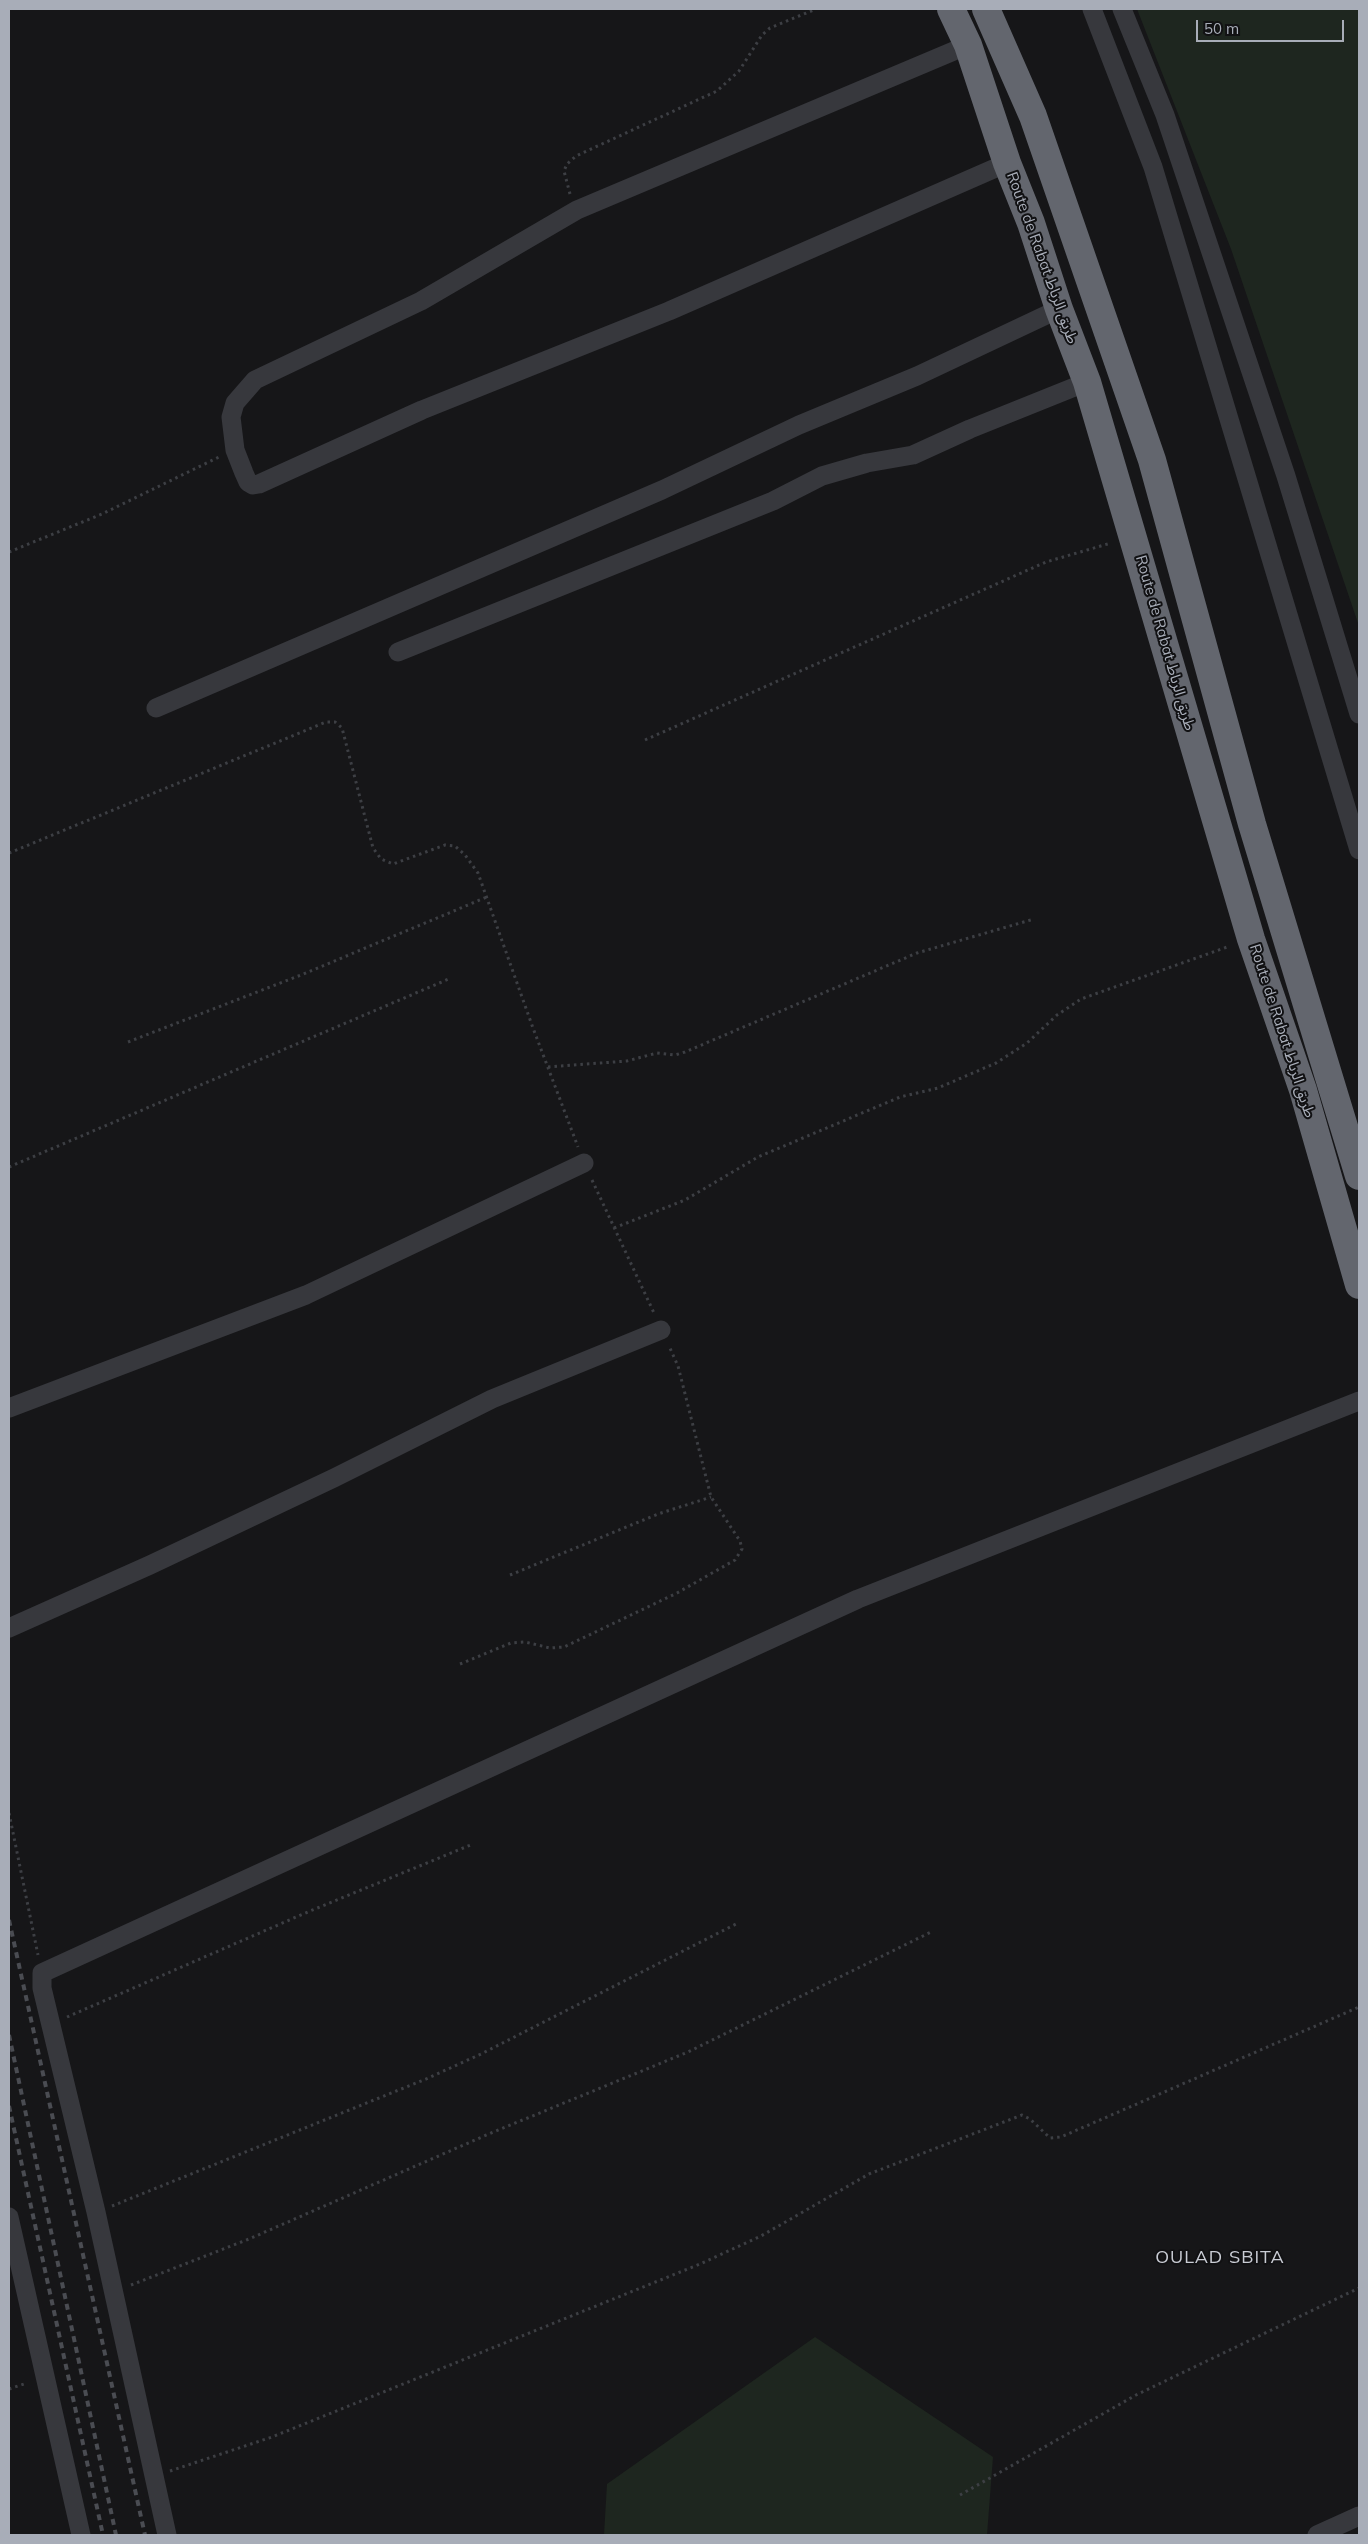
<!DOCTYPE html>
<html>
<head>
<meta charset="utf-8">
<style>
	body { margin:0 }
	#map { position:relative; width:1368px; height:2544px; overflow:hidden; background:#161618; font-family:Mulish,sans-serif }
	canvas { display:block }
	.frame { position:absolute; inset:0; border:10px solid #a8adb8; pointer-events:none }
	.scale { position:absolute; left:1196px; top:20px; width:148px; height:22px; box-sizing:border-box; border:2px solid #a8adb8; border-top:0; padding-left:6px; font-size:15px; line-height:18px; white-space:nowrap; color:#a8adb8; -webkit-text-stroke:4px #111113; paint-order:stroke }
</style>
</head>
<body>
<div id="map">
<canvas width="1368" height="2544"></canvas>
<div class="frame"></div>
<div class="scale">50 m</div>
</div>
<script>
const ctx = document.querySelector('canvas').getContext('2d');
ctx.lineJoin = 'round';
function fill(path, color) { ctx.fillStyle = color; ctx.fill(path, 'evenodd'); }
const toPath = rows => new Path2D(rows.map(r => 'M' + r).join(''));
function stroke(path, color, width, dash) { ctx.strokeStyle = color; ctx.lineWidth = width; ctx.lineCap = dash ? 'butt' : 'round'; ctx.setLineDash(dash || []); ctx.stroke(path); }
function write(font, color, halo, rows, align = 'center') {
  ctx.font = font + ' Mulish,"Noto Sans Arabic",sans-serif'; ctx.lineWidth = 4; ctx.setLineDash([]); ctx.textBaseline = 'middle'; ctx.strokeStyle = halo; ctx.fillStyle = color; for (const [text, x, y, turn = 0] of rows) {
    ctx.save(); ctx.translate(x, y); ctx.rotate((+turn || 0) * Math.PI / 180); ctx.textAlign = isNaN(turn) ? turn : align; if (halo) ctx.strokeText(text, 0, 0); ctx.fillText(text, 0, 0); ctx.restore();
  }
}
const green = toPath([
	[1137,9,1359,9,1359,626,1231,249],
	[815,2337,993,2457,987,2535,604,2535,607,2484]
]);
const path = toPath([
	[570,194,564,171,567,164,576,156,717,91,739,71,762,35,770,28,816,9],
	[9,552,102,514,219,457],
	[645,740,1046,562,1111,543],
	[9,853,326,722,335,722,342,728,373,848,381,859,393,864,445,845,455,846,465,855,478,873,533,1028,578,1147],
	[128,1042,301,975,487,897],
	[548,1067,627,1061,657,1053,675,1055,685,1052,917,953,1034,919],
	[9,1167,451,978],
	[592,1180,654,1313],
	[614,1228,685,1200,758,1157,900,1097,938,1088,996,1063,1027,1043,1057,1015,1081,999,1230,946],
	[510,1575,658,1514,711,1497],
	[460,1664,511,1643,525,1642,550,1648,564,1647,677,1593,735,1560,742,1549,740,1541,711,1497,678,1366,669,1346],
	[9,1813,38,1955],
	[67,2017,310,1911,473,1844],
	[112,2206,426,2079,481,2054,736,1924],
	[131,2285,249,2239,491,2133,688,2052,931,1932],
	[9,2389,27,2383],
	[170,2471,272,2437,700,2264,761,2236,869,2174,1022,2115,1030,2119,1050,2138,1061,2137,1359,2007],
	[960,2495,1136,2395,1359,2288]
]);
const street = toPath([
	[1092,9,1153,167,1359,850],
	[1122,9,1165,115,1286,476,1359,714],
	[968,45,577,210,421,301,255,380,235,403,231,417,235,450,244,473,248,482,253,485,259,484,422,410,669,311,1007,163],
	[398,652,773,501,822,476,867,463,913,455,970,429,1087,382],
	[156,708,662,490,799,425,917,376,1059,309],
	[9,1408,306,1295,584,1163],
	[9,1628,150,1565,334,1478,492,1399,661,1330],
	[9,2217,81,2535],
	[167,2535,96,2212,42,1988,42,1973,858,1599,1359,1401],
	[1317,2535,1359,2516]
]);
const highway = toPath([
	[951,9,968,45,1007,163,1031,223,1059,309,1087,382,1251,939,1303,1090,1359,1285],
	[986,9,1033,116,1152,460,1252,824,1359,1176]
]);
const rail = toPath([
	[9,1920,145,2535],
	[9,2035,116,2535],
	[9,2106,103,2535]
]);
const streetNames = [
	["Route de Rabat طريق الرباط",1042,258,70],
	["Route de Rabat طريق الرباط",1165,643,74],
	["Route de Rabat طريق الرباط",1282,1031,72]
];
const quarterNames = [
	["OULAD SBITA",1220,2258]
];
fill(green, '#1e261f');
stroke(path, '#3d3f44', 3, [2.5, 4]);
stroke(street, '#37383d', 19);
stroke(highway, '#63666e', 28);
stroke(rail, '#4a4c52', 4, [6, 5]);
write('15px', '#a8adb8', '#111113', streetNames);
ctx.letterSpacing = '1px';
write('18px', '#c9ccd4', '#111113', quarterNames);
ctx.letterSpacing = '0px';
</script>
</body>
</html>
